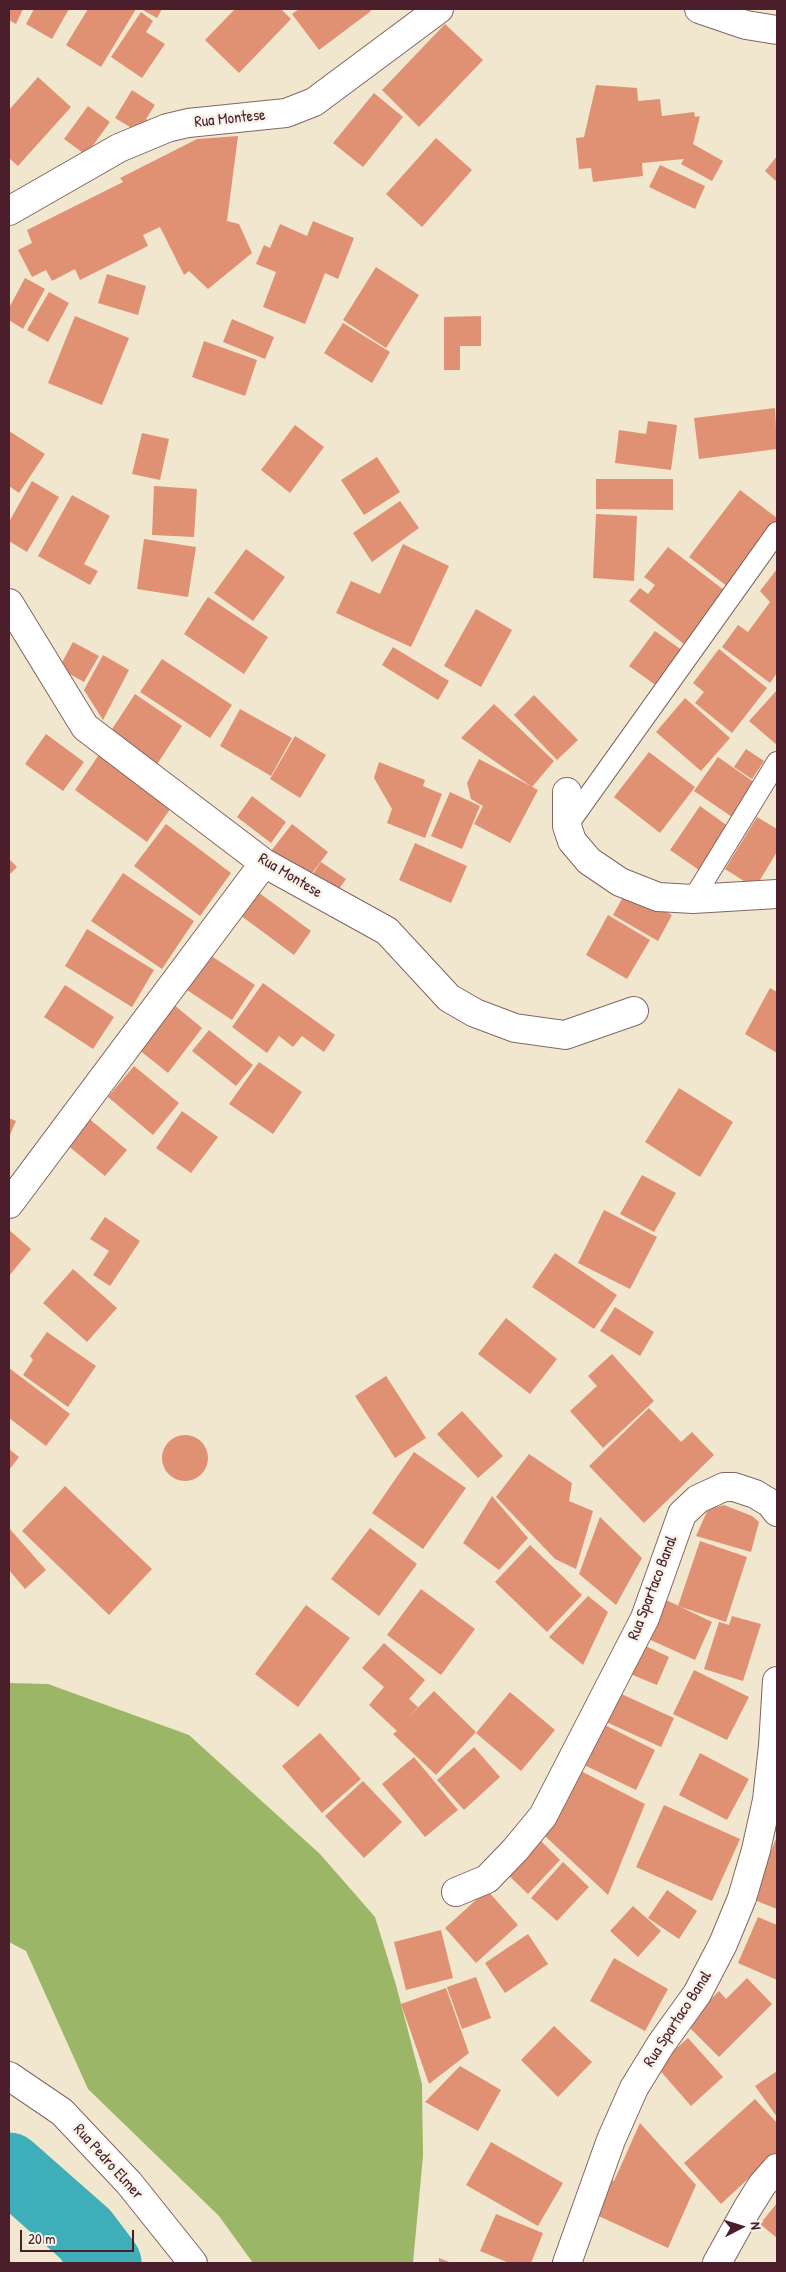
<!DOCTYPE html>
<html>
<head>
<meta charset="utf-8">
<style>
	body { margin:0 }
	#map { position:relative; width:786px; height:2272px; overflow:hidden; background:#f1e7ce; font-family:"Patrick Hand",sans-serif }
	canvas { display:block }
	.frame { position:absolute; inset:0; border:10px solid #4a1f2b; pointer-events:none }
	.north { position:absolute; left:716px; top:2202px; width:50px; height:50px; -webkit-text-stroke:4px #f7f3e8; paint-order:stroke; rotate:85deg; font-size:14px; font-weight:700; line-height:20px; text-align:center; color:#4a1f2b }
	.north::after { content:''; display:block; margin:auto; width:18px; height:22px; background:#4a1f2b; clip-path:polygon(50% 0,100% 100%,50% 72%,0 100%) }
	.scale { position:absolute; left:20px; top:2230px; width:114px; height:22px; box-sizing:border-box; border:2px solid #4a1f2b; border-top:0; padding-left:6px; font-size:15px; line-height:18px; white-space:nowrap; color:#4a1f2b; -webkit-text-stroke:4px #f7f3e8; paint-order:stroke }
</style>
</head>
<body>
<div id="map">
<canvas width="786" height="2272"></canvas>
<div class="frame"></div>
<div class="north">N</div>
<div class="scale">20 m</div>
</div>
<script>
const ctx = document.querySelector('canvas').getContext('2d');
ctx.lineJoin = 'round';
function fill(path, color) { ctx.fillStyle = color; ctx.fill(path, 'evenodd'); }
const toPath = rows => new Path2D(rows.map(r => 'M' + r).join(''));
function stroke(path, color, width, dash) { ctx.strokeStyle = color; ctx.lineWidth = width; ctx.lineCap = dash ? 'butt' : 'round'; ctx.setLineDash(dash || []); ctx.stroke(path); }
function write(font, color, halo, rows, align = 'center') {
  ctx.font = font + ' "Patrick Hand",sans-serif'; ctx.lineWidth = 5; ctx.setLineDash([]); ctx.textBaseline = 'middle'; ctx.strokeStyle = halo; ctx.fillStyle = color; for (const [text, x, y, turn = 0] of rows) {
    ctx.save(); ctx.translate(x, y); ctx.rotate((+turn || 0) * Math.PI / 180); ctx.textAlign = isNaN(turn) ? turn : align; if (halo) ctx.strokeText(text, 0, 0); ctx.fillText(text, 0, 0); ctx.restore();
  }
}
const forest = toPath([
	[9,1683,48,1684,189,1735,320,1854,375,1917,396,1985,422,2084,423,2156,413,2263,253,2263,219,2216,88,2089,26,1951,9,1942]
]);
const river = toPath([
	[9,2167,85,2234,107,2263]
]);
const building = toPath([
	[9,9,23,9,16,24,9,20],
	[34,9,69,9,52,39,26,24],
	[88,9,136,9,101,67,66,45],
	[141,9,162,9,157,18],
	[235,9,281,9,291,19,239,73,205,40],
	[299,9,370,9,371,11,319,50,292,14],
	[141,12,153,21,146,32,165,44,142,78,111,57],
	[445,24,483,60,419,127,382,90],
	[38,77,71,107,18,166,9,158,9,110],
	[596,85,637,88,638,101,660,99,662,116,694,112,695,117,700,116,693,144,723,161,712,181,681,164,684,159,642,163,643,176,593,182,591,168,579,169,576,138,584,137],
	[132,90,155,105,146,119,149,121,127,132,130,127,115,118],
	[374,93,403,117,363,167,333,143],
	[88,106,110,122,86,155,64,139],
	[238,136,227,221,239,224,252,253,208,289,189,271,184,275,160,227,143,235,148,246,80,280,75,269,52,281,46,270,32,277,18,250,32,243,27,230,123,182,120,178,197,139],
	[436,138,472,170,422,227,386,194],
	[777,156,777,182,765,171],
	[660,165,705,186,695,209,649,187],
	[313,221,354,238,338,279,325,273,305,324,263,307,276,272,256,264,264,245,270,248,280,224,307,236],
	[376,267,419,295,386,348,343,320],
	[107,274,146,286,138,315,98,303],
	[25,278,45,289,23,329,9,320,9,308],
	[49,292,69,303,48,342,27,330],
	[75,316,129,338,102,405,48,383],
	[481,316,481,346,460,346,460,370,444,370,444,317],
	[232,319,274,337,265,359,223,342],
	[343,323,390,352,372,383,324,353],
	[204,341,257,360,245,396,192,377],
	[775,408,777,449,699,459,694,418],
	[648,421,677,425,671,470,615,463,619,430,646,434],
	[295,425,324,447,290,493,261,470],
	[9,431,45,454,19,493,9,486],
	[142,433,169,439,160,480,132,474],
	[377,457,400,492,364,515,341,480],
	[596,479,673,479,673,510,596,509],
	[32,481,59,497,27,552,9,541,9,522],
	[154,486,197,489,194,537,152,535],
	[740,490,777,518,777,520,728,587,689,557],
	[72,495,110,516,84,564,98,571,90,585,38,556],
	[400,501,419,528,372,562,353,533],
	[596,514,637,516,634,581,593,578],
	[144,539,196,547,188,597,137,589],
	[403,544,449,566,411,647,336,613,351,581,380,594],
	[668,547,729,594,689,648,629,601,640,588,648,594,655,585,644,577],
	[246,549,285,577,253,621,214,593],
	[777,569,777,673,770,683,722,647,738,625,748,632,770,602,760,591],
	[208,597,268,637,244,674,184,634],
	[476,609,512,630,481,687,444,666],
	[655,631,686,653,661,689,629,666],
	[73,642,99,656,84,682,59,668],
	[393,647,449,681,438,700,382,665],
	[719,649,767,688,732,733,695,703,704,692,693,683],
	[103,655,129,670,103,720,84,690],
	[162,659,232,705,210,738,140,692],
	[777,690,777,745,749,721],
	[135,694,182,726,154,769,107,737],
	[534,695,578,740,557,760,514,715],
	[685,698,730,738,701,771,656,732],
	[494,704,554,761,532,787,461,738],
	[240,709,292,738,271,776,220,746],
	[46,734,84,762,63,791,25,764],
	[295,736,326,755,300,798,270,779],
	[746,749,764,761,752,779,734,767],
	[649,752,695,787,660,833,614,797],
	[100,753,173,805,147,842,75,790],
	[718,757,758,785,735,819,694,791],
	[479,759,538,790,510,843,474,824,483,806,471,799,467,783],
	[379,762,425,780,423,786,442,794,425,838,387,823,392,809,374,778],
	[450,792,480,806,462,849,431,836],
	[252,796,286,822,271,843,237,817],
	[700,806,732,829,702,872,670,850],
	[757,817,777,829,777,852,755,888,725,869],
	[166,824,231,873,200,916,134,866],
	[292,824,328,852,307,880,271,851],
	[415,843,467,866,451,903,399,880],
	[9,859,17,867,9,875],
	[321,862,346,879,335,895,310,878],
	[123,873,194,921,162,969,91,921],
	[627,890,672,915,658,941,613,915],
	[258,892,311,931,294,955,240,915],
	[608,915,650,940,627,979,586,955],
	[87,929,154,970,132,1007,65,966],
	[207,953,255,985,232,1020,184,988],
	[263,983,335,1035,324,1052,302,1036,293,1047,279,1036,267,1053,232,1027],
	[65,985,114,1017,93,1049,44,1017],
	[770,988,777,992,777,1053,745,1034],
	[173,1004,202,1028,168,1073,138,1049],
	[209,1030,253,1065,236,1086,192,1051],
	[259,1062,302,1092,273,1134,229,1104],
	[134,1066,179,1103,153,1135,108,1097],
	[679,1088,733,1122,700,1177,645,1142],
	[182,1111,218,1137,191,1173,156,1148],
	[87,1117,127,1150,105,1176,66,1144],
	[9,1118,16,1121,9,1137],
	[642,1175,676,1193,654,1232,620,1214],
	[604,1210,657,1237,630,1289,578,1263],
	[105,1217,140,1241,110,1286,93,1275,109,1251,90,1239],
	[9,1230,31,1249,9,1276],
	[555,1253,617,1295,594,1329,532,1287],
	[73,1269,117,1308,87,1342,43,1303],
	[615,1307,654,1332,640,1356,600,1331],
	[506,1318,557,1359,530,1394,478,1354],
	[47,1332,96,1366,68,1407,23,1375,33,1360,30,1356],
	[612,1354,654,1401,603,1448,570,1411,597,1386,588,1376],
	[9,1368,70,1414,46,1446,9,1418],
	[386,1376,426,1438,395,1458,355,1396],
	[649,1408,681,1442,692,1432,714,1455,644,1523,589,1466],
	[462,1411,503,1456,478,1478,437,1434],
	'162 1458a23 23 0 1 1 46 0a23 23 0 1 1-46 0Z',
	[9,1449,19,1457,9,1470],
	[414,1452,466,1488,423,1549,372,1513],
	[529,1454,572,1483,569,1501,593,1511,576,1569,555,1559,496,1497],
	[65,1486,152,1569,109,1615,22,1531],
	[492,1496,528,1538,499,1570,463,1543],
	[724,1505,752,1516,759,1522,751,1552,696,1536,708,1509],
	[600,1517,642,1558,616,1605,579,1574],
	[9,1528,46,1570,25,1589,9,1570],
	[370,1528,417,1564,379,1616,331,1579],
	[700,1541,747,1557,726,1622,678,1606],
	[530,1545,582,1595,547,1632,495,1582],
	[421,1589,475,1629,441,1675,387,1635],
	[588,1596,608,1612,583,1665,549,1637],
	[662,1598,712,1622,695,1660,644,1637],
	[306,1605,350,1638,298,1707,255,1674],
	[732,1616,761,1624,743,1681,704,1669,719,1622,729,1625],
	[635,1641,669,1657,657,1685,623,1671],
	[384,1643,425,1680,409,1699,418,1707,405,1721,434,1691,476,1732,436,1775,393,1734,397,1731,369,1705,384,1687,362,1668],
	[694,1670,749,1697,727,1740,673,1714],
	[510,1692,555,1730,521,1771,476,1733],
	[617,1692,674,1718,661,1747,604,1721],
	[597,1721,655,1750,636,1790,578,1762],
	[320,1733,361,1779,322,1813,282,1766],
	[474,1747,500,1777,464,1810,437,1780],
	[700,1753,749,1779,727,1820,679,1795],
	[414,1757,458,1810,425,1837,382,1784],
	[577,1769,645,1804,608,1895,545,1836],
	[363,1781,402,1822,364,1858,325,1816],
	[664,1805,740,1839,712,1901,636,1867],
	[777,1810,777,1833,772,1830],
	[777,1836,777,1909,752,1899],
	[537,1837,560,1860,528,1894,504,1871],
	[563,1862,589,1887,557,1921,531,1898],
	[487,1890,518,1925,476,1963,445,1928],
	[667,1890,697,1911,679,1939,648,1918],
	[633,1906,661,1931,638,1957,610,1931],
	[758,1917,777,1925,777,1980,738,1963],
	[441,1930,453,1978,406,1990,394,1942],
	[528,1934,548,1964,505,1993,485,1963],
	[614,1958,668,1989,645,2031,590,2001],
	[476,1977,491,2018,462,2029,447,1987],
	[747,1978,772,2004,719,2057,686,2024,719,1991,726,1999],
	[446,1988,469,2053,429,2084,401,2004],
	[554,2026,592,2062,558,2097,521,2060],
	[688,2038,723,2077,691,2106,656,2066],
	[460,2066,501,2090,478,2131,425,2102],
	[777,2071,777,2117,755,2086],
	[755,2099,777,2123,777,2152,721,2204,684,2163],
	[640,2123,696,2185,668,2248,590,2212,606,2177,614,2181],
	[491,2142,563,2183,538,2226,466,2185],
	[777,2203,777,2238,760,2224],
	[496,2214,543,2233,531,2263,509,2263,480,2251],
	[439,2258,452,2263,439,2263]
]);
const service = toPath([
	[567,826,777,532],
	[693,899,777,762]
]);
const minor = toPath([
	[699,9,746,25,777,30],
	[9,211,119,148,167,128,188,123,286,113,314,102,439,9],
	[9,603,85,727,264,863,387,931,449,998,475,1013,515,1028,565,1035,634,1011],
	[567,792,567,826,572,841,589,861,620,882,658,897,693,899,777,894],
	[9,1204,264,863],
	[456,1892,487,1879,515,1850,543,1816,645,1618,682,1514,698,1499,724,1487,734,1487,755,1494,770,1503,777,1512],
	[9,2076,62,2112,129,2183,193,2263],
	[567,2263,611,2140,634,2088,661,2044,697,1994,723,1944,742,1898,756,1850,767,1800,773,1746,777,1681],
	[717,2263,747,2209,762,2185,777,2168]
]);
const streetNames = [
	["Rua Montese",230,119,-6],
	["Rua Montese",290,876,31],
	["Rua Spartaco Banal",653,1588,-69],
	["Rua Spartaco Banal",678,2019,-57],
	["Rua Pedro Elmer",108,2162,48]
];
fill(forest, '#9cb667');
stroke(river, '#3eafb8', 69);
fill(building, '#e19173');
stroke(service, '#846564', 22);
stroke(minor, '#846564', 30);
stroke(service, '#fff', 20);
stroke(minor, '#fff', 28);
write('16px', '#4a1f2b', '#f7f3e8', streetNames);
</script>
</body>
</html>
